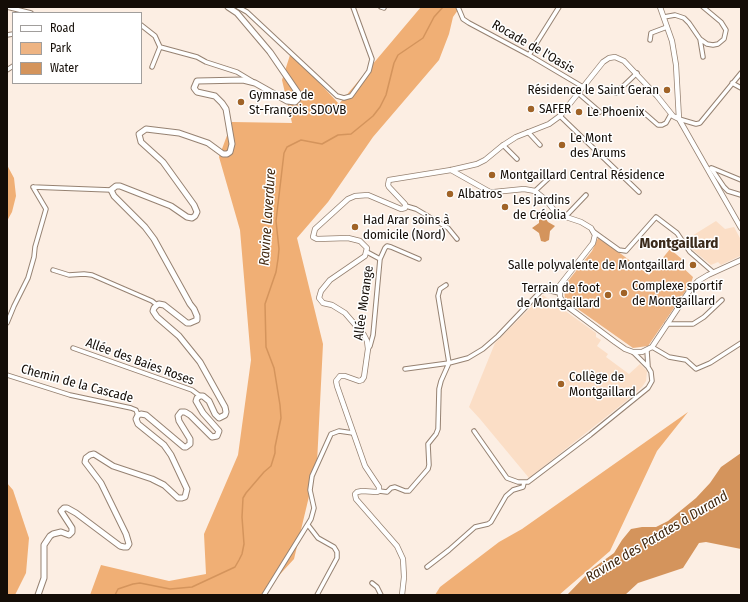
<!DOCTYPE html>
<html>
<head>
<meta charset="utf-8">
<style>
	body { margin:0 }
	#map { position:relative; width:748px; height:602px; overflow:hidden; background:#fceee3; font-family:"Fira Sans Condensed",sans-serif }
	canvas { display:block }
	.frame { position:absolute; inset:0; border:8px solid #140d07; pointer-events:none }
	.legend { position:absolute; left:12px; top:12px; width:130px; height:72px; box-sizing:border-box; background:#fff; border:1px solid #a19e9c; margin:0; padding:5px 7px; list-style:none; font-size:12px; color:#140d07 }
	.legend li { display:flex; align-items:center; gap:8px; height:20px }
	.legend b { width:20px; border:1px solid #a19e9c }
</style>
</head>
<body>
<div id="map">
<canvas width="748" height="602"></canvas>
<div class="frame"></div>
<ul class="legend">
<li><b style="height:5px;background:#fff"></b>Road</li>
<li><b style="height:11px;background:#eeb483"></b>Park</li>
<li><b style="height:11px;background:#d4945c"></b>Water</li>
</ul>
</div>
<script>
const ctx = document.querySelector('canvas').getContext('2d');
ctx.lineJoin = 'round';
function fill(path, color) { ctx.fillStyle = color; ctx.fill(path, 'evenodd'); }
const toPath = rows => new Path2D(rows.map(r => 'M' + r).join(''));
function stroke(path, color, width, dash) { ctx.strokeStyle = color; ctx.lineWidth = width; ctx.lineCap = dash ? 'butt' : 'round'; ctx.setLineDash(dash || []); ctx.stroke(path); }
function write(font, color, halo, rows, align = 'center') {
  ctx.font = font + ' "Fira Sans Condensed",sans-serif'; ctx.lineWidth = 3; ctx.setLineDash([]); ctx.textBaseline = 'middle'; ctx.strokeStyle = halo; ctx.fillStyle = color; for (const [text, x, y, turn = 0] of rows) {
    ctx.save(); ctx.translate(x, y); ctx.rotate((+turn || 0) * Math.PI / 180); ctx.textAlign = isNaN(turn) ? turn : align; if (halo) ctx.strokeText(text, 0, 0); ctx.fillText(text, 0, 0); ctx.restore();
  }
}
const built = toPath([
	[716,221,725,229,734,227,741,240,741,254,740,256,721,265,718,262,711,265,689,247,687,239],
	[543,295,596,333,596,337,601,340,597,346,608,354,606,357,629,374,640,364,647,371,646,381,642,387,625,402,529,478,480,419,469,407,495,343]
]);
const green = toPath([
	[598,238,600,238,649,275,670,249,683,260,680,265,693,277,691,283,648,346,633,348,565,300,564,286,592,251]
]);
const forest = toPath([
	[421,7,460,7,453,17,449,34,439,60,373,137,328,202,297,238,323,344,317,463,294,559,261,595,90,595,101,565,169,581,206,574,204,534,238,455,251,360,240,230,219,157,232,122,292,123,282,80,291,52,339,104],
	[7,165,14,178,16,196,12,212,7,221],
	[688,412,657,451,610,551,559,595,435,595,440,587,499,542,522,529],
	[7,483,13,490,29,538,26,573,15,595,7,595]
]);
const water = toPath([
	[543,218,546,219,548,222,555,226,550,231,549,240,545,242,541,241,539,233,532,228,539,223,539,220],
	[741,453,741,549,706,542,699,543,683,568,638,583,625,595,567,595,592,569,614,553,622,540,631,529,642,527,656,527,668,521,696,498,710,483,721,467]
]);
const stream = toPath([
	[115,595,118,589,133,584,140,583,170,589,192,587,235,567,239,560,242,554,244,544,242,517,243,498,246,493,264,472,271,466,275,453,275,447,281,418,280,405,274,368,266,347,265,304,276,272,278,259,279,249,276,221,284,153,287,147,301,140,322,144,338,135,351,134,373,116,380,107,386,95,394,63,398,55,423,38,434,17,443,7]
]);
const minor = toPath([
	[7,7,31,13],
	[238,7,247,12,337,96,344,98,351,96,369,71,372,59,353,7],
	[381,7,384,8],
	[458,7,463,19,469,23,529,55,583,87],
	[664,17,675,15,684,18,689,23,700,39,707,44,713,45,718,44,724,39,726,30,721,22,703,7],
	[141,25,155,36,160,47,197,57,206,62,237,72,252,81],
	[7,35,13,34],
	[700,39,703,57],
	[650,40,651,33,667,27],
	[529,55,559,7],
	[152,67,160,47],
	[7,70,13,66],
	[732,83,741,88],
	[578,93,600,112],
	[616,93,637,73],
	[642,111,658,125,662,125,666,123,671,114],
	[560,116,639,192],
	[679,119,696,124,700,123,741,73],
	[528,132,540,145],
	[503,145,517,159],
	[711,168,724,187,728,191,741,195],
	[712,168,741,180],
	[33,187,111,190],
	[535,191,552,175],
	[406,206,416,209,448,228,457,239],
	[565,217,586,195],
	[594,232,619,250,626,251,656,217,677,233,690,252,713,272],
	[367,252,380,259],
	[53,270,69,275,84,274,92,275,152,301,157,305],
	[7,323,14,306,28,278,34,257,35,247,46,209,33,187],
	[667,324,693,324,704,317,722,300],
	[652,347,669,357,686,360,696,369,710,363,741,343],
	[73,348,192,390,200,396],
	[368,349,370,346,373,335,380,259,385,248,387,246,391,247,419,259],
	[647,351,648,366],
	[405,369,449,363,468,358,483,349,498,336,541,291,547,290,559,293],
	[7,375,70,395,131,408,136,410,138,415],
	[474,431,507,478,518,482,528,482,590,435,648,388,652,381,651,372,648,367,633,352],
	[379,491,387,492,391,488,395,487,405,491,409,491,428,469,429,465,428,444,436,434,438,429,439,389,441,381,449,363,438,296,440,289,446,285],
	[308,525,318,538,334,547,337,552,337,558,317,595],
	[427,567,449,550,475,527,488,524,491,522,506,496,513,490,523,487,524,483],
	[372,583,377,587,381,595],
	[264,595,311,519,314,508,310,490,312,476,331,434,339,431,353,433]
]);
const tertiary = toPath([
	[660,7,672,41,676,65,679,119,741,228],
	[451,170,490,192,494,192,524,189,535,191,546,200,557,214,581,222,591,228,595,235,593,243,560,285,560,297,564,304,615,342,625,349,633,352,642,352,652,347,690,290,698,281,708,275,741,260],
	[402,595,404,577,403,559,397,546,356,499,355,494,357,492,362,491,377,492,379,491,379,487,365,466,337,386,336,381,340,376,345,376,359,381,362,380,364,377,368,349,367,341,364,335,345,313,332,305,323,303,319,298,321,291,330,280,365,256,367,248,360,241,348,238,317,239,313,237,315,229,348,199,355,196,368,195,401,209,405,208,405,204,389,187,388,185,389,180,451,170,477,164,485,160,502,146,516,137,549,124,560,116,603,62,609,58,615,57,624,61,657,96,673,116,679,119]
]);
const secondary = toPath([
	[38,595,44,578,44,545,50,536,53,534,61,532,69,535,72,532,72,528,61,511,64,508,67,508,76,513,120,546,124,547,127,547,129,544,126,534,101,483,85,462,86,458,90,455,94,454,113,466,152,479,164,485,178,498,182,498,185,497,187,489,171,455,164,445,138,424,136,419,138,415,141,414,146,415,184,447,186,447,190,444,190,439,179,421,178,416,181,412,185,412,190,415,212,437,217,436,219,431,203,413,196,401,197,398,200,396,203,396,209,401,215,414,219,418,225,415,226,412,225,407,200,362,179,336,157,317,153,311,154,308,157,305,159,304,164,305,187,323,190,323,197,320,197,316,194,309,190,304,154,239,145,227,114,196,111,190,116,186,120,186,171,206,187,217,192,218,195,216,197,212,194,205,163,162,141,142,139,134,146,129,179,133,208,143,223,154,227,154,230,152,232,144,226,109,222,103,215,96,197,92,194,88,197,81,243,80,255,83,287,101,295,102,298,99,298,93,270,52,237,13,228,7]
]);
const markers = [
	[667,90,4,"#a06327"],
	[241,102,4,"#a06327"],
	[531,109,4,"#a06327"],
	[579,112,4,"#a06327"],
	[562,145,4,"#a06327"],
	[492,175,4,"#a06327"],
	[450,194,4,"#a06327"],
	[505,207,4,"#a06327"],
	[355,227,4,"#a06327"],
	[693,265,4,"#a06327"],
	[624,293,4,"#a06327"],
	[608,295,4,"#a06327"],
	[561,384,4,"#a06327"]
];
const streetNames = [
	["Rocade de l'Oasis",533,47,30],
	["Allée Morange",364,303,-82],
	["Allée des Baies Roses",140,362,20],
	["Chemin de la Cascade",77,384,15]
];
const poiNames = [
	["Résidence le Saint Geran",659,90,"right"],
	["Gymnase de",249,95],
	["St-François SDOVB",249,110],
	["SAFER",539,109],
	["Le Phoenix",587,112],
	["Le Mont",570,138],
	["des Arums",570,153],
	["Montgaillard Central Résidence",500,175],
	["Albatros",458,194],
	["Les jardins",513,200],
	["de Créolia",513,215],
	["Had Arar soins à",363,220],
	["domicile (Nord)",363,235],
	["Salle polyvalente de Montgaillard",685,265,"right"],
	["Complexe sportif",632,286],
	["de Montgaillard",632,301],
	["Terrain de foot",600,288,"right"],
	["de Montgaillard",600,303,"right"],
	["Collège de",569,377],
	["Montgaillard",569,392]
];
const waterNames = [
	["Ravine Laverdure",268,217,-86],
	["Ravine des Patates à Durand",657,537,-31]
];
const quarterNames = [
	["Montgaillard",679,244]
];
fill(built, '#fbdec6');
fill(green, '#eeb483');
fill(forest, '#f0af75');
fill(water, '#d4945c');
stroke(stream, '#d4945c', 1.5);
stroke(minor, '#968272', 5.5);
stroke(tertiary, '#968272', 6);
stroke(secondary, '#968272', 7);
stroke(minor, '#fff', 3.5);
stroke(tertiary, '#fff', 4.5);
stroke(secondary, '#fff', 5);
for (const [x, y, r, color] of markers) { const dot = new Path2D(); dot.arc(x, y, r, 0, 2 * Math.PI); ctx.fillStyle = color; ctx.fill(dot); stroke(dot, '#fff', 1.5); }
write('13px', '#140d07', '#fff', streetNames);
write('13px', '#140d07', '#fff', poiNames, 'left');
write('italic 14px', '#41270e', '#fff', waterNames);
write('bold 15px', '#3a2a1b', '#fff', quarterNames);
</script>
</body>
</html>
